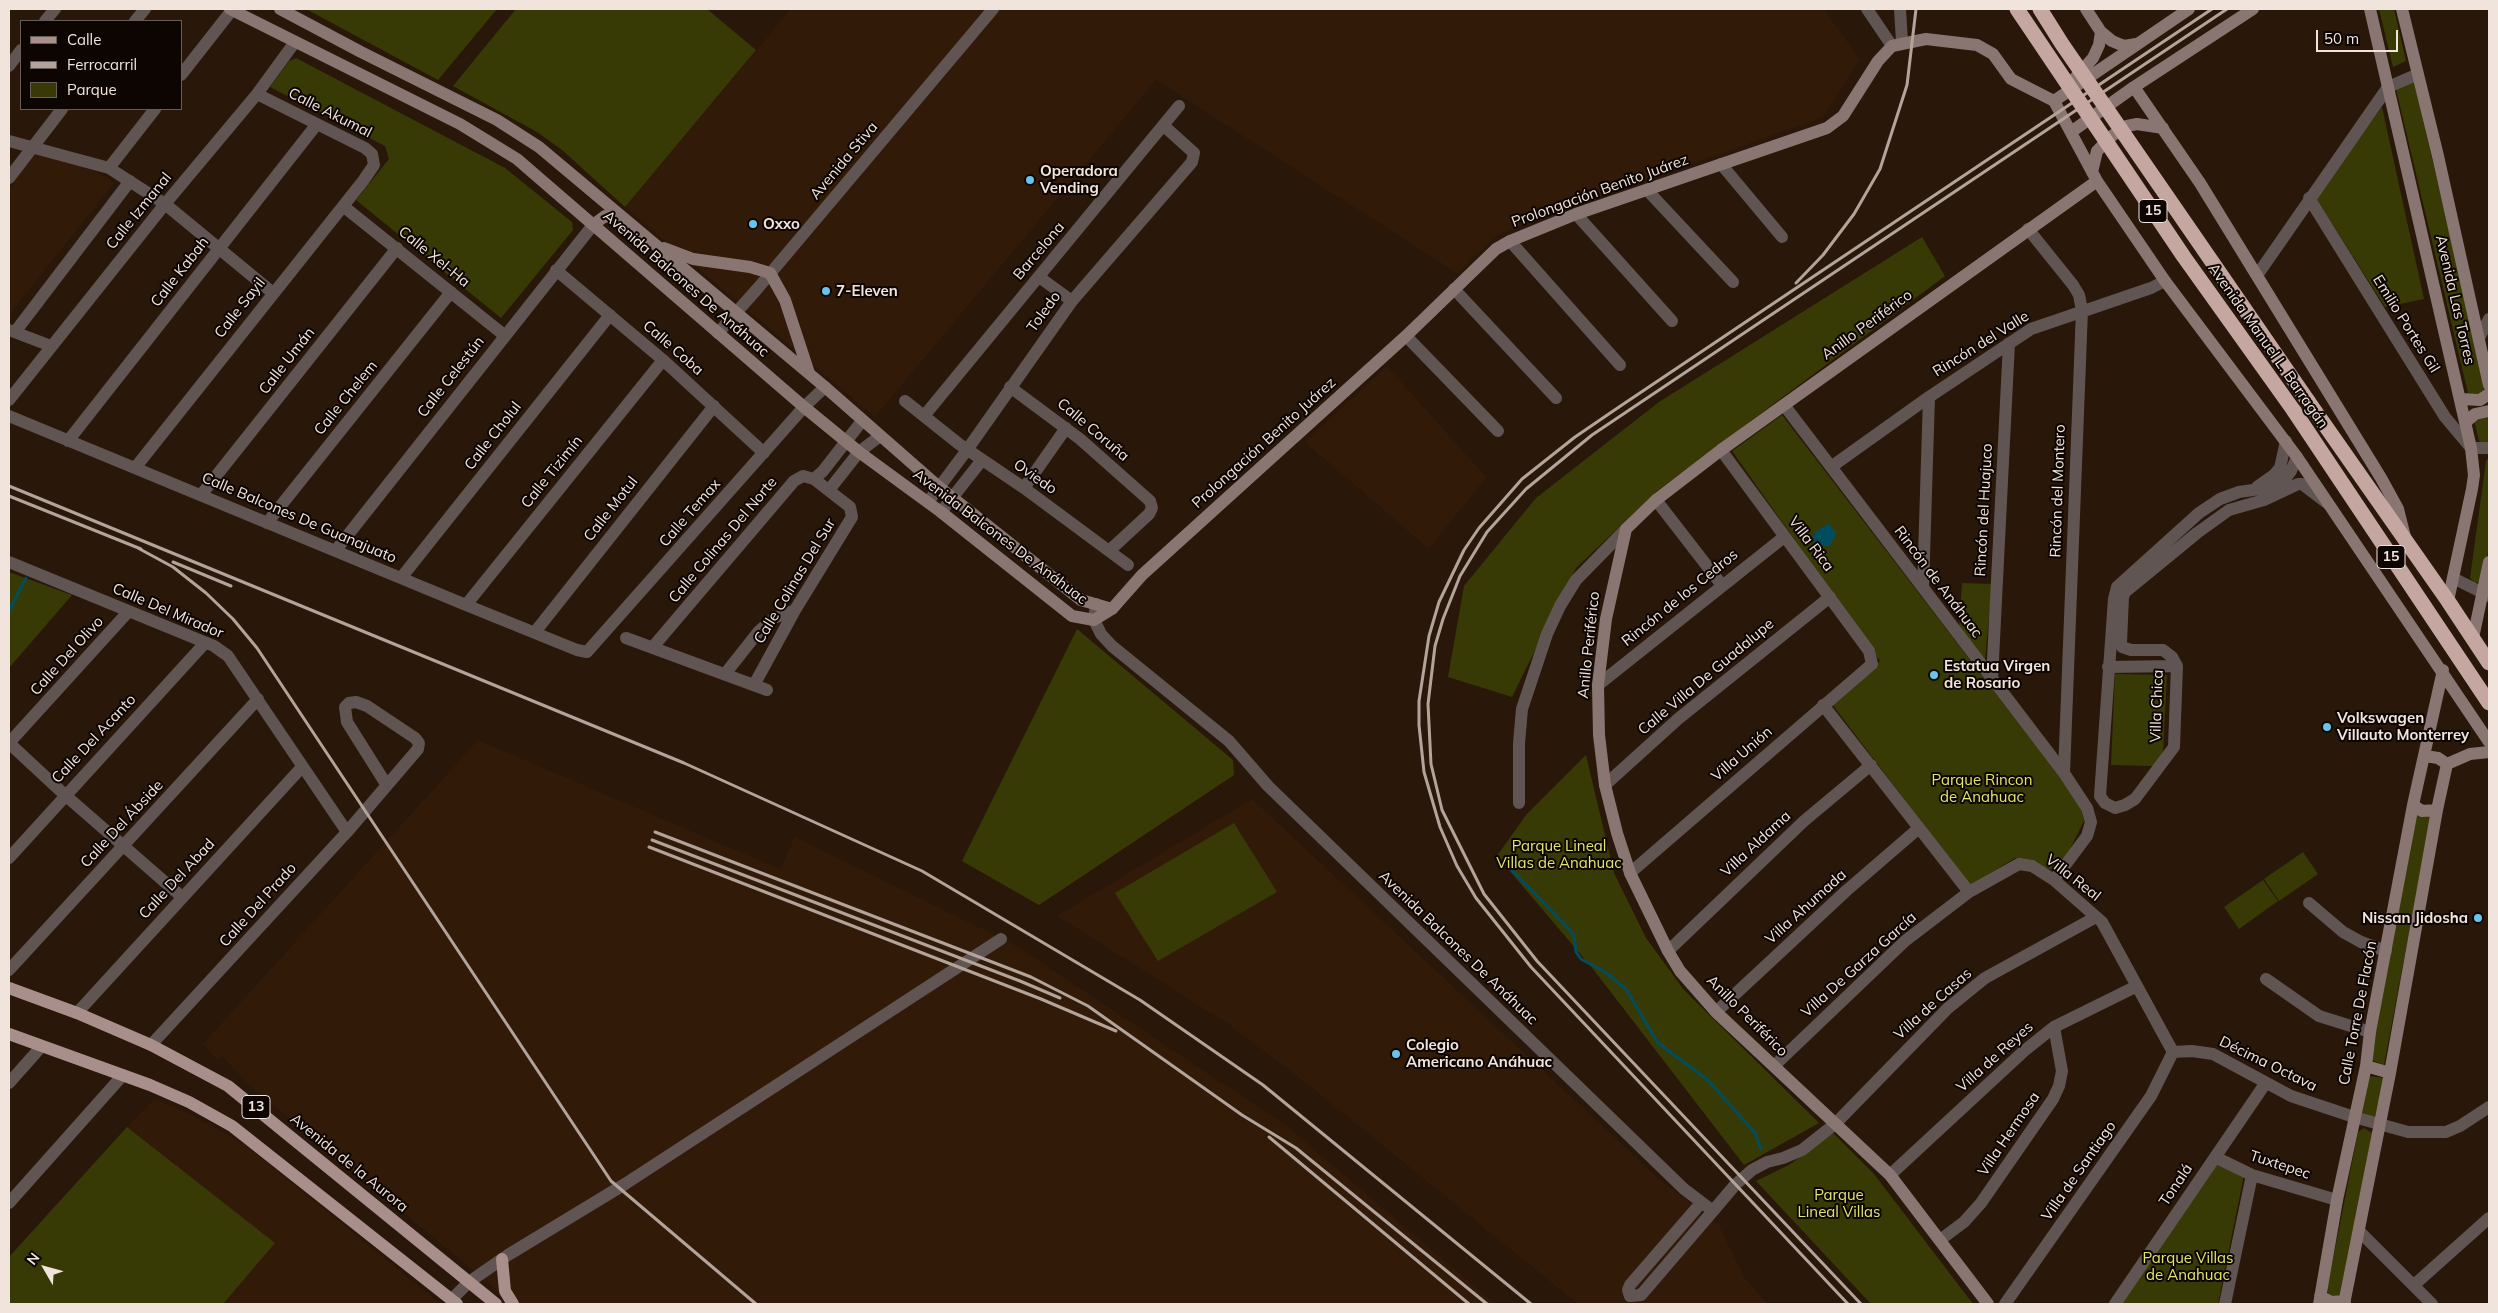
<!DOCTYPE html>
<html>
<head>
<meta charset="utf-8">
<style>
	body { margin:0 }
	#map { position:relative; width:2498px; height:1313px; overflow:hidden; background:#29170a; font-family:Mulish,sans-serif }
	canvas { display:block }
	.frame { position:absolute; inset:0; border:10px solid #f1e4dc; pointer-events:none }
	.legend { position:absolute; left:20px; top:20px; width:162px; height:90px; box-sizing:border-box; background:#0c0502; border:1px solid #685e59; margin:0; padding:6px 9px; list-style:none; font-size:15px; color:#f1e4dc }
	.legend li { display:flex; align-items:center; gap:10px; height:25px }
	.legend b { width:25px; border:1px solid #685e59 }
	.north { position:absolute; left:20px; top:1243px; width:50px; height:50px; -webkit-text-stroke:4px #0c0502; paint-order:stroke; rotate:308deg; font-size:14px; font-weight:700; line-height:20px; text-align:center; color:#f1e4dc }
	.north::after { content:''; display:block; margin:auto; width:18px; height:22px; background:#f1e4dc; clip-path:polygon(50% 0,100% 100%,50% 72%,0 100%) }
	.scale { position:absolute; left:2316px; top:30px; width:82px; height:22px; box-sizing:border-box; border:2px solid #f1e4dc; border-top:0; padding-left:6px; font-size:15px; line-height:18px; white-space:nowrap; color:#f1e4dc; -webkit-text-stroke:4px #0c0502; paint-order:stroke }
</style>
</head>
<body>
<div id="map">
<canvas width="2498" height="1313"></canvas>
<div class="frame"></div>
<ul class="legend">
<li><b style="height:6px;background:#a88f8b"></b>Calle</li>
<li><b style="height:6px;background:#b3a49b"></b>Ferrocarril</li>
<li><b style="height:14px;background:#383a05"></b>Parque</li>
</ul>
<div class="north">N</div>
<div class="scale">50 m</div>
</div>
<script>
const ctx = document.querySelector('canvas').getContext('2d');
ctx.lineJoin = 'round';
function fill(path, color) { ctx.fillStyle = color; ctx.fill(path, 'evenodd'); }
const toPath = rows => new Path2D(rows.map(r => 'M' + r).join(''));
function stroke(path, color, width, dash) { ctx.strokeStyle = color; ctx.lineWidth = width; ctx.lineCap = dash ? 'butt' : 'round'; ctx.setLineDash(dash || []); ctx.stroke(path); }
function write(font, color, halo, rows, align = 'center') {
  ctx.font = font + ' Mulish,sans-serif'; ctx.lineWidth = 4; ctx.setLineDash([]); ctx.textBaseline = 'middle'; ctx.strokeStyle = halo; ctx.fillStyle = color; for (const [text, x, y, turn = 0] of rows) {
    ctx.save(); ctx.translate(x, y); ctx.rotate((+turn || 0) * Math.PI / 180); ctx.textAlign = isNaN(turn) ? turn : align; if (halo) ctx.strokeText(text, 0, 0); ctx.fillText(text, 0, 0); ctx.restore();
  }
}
const built = toPath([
	[791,9,1824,9,1860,60,1823,117,1511,229,1495,237,1457,273,1156,80,875,417,625,207],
	[32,152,98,172,114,183,9,315,9,190],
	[1387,366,1486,477,1429,549,1305,442],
	[478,740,780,869,795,837,1013,944,1288,1127,1495,1304,514,1304,249,1085,222,1056,217,1060,203,1044],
	[1252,799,1659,1179,1719,1225,1744,1277,1768,1304,1578,1304,1305,1082,1230,1025,1057,916],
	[154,1099,190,1114,244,1144,441,1304,223,1304,274,1243,127,1127]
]);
const green = toPath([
	[306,9,497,9,438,80],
	[516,9,707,9,756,50,625,207,562,150,537,132,453,86],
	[2379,9,2394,9,2406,61,2393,67],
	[296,58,505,168,572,222,573,230,501,318,356,200,389,159,385,146,270,87,289,61],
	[2414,82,2486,388,2482,394,2468,393,2396,89],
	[2382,107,2424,299,2385,307,2316,198],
	[1922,237,1945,276,1657,491,1576,568,1512,697,1448,677,1464,586,1536,498,1659,402],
	[1782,415,2079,802,2084,821,2069,851,2052,870,2015,858,1970,886,1832,704,1880,661,1732,451],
	[2489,417,2489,443,2484,443,2479,441,2474,420],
	[2489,457,2489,546,2482,581,2475,583,2470,578,2486,461],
	[9,572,72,595,9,668],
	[1962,583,1992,584,1985,660,1959,629],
	[1077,629,1233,760,1234,775,1039,905,962,861],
	[2115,674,2167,675,2163,754,2154,766,2111,765],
	[1586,755,1614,873,1646,938,1684,990,1819,1123,1744,1165,1593,969,1497,856,1526,815],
	[2416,813,2431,816,2384,1065,2369,1059],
	[1234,823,1277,892,1158,961,1115,893],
	[2303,852,2318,874,2279,901,2264,879],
	[2263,880,2278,901,2239,929,2224,907],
	[2367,1076,2385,1078,2374,1119,2361,1114],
	[127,1127,275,1243,223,1304,9,1304,9,1257],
	[2364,1128,2372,1133,2342,1292,2338,1298,2329,1295,2327,1290,2358,1132],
	[1833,1133,1874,1174,1973,1304,1871,1304,1756,1181,1789,1165],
	[2214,1163,2244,1175,2218,1304,2116,1304]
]);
const water = toPath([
	[1829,524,1836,533,1830,546,1819,546,1814,542,1813,536,1817,530]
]);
const stream = toPath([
	[9,611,26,578],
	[1511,869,1569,929,1574,936,1576,952,1581,959,1605,972,1626,989,1658,1043,1708,1080,1755,1133,1761,1149]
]);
const street = toPath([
	[1867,9,1892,46],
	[1900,9,1902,42],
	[45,21,55,9],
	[135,21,145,9],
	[9,66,21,50],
	[181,75,232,10],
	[9,141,109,168,165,204,273,293],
	[1721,164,1782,237],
	[109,168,155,109],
	[9,178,62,109],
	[1647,190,1733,282],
	[2309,198,2445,417,2471,448,2489,448],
	[343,206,504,335],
	[1576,214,1672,321],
	[2028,229,2073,285,2079,295,2082,310,2064,773],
	[1510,241,1620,365],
	[556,270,663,360,764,453],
	[2258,274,2388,87,2416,75],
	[1039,277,1072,301],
	[1454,289,1556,398],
	[9,330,51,346],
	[15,332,130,181],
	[718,333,758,288,993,9],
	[1406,336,1498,431],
	[2479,338,2489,319],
	[1010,387,1080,439,1150,501,1152,508,1149,514,1109,551],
	[9,400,165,204,257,94,295,42],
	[905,401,959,444,1024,488,1128,565],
	[1784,405,2064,773,2087,808,2091,822,2087,836,2054,880],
	[9,416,466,605,577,650,587,652,804,407,825,387],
	[924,416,1179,106],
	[68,441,317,124],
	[2297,457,2291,471,2282,483,2267,488,2239,492,2220,499,2199,513,2117,587,2114,599,2100,796,2105,803,2115,808,2125,805,2135,799,2174,747,2177,666,2172,657,2163,650,2131,650,2122,647,2121,643,2123,597,2125,592,2197,533,2229,510,2264,500,2298,484,2302,484,2327,503],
	[1831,467,1929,397,2031,329,2151,288,2165,281],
	[135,468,363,181,374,165,372,154,365,148,257,94],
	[814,479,823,471,862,421],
	[2257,487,2274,475,2280,468,2286,441],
	[1024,488,1066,428],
	[829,490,859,452,880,436],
	[201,495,397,248],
	[1656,500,1721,584],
	[928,502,967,450,1072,301,1192,162,1194,153,1164,126],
	[941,512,982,460],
	[267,523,451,292],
	[336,550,593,225],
	[9,562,214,646,228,656,347,832],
	[401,578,610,315],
	[2453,578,2489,596],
	[1923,588,1929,397],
	[1096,604,1094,620,1101,634,1112,646,1229,741,1268,786,1684,1189,1713,1211,1735,1185,1752,1170,1767,1162,1783,1158,1802,1150,1835,1124,1948,1008,1985,978,2096,917],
	[466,605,663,360],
	[535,632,714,406],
	[626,638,767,690],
	[652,648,794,481,803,476,814,479,850,507,852,517,795,610,754,685],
	[2108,667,2177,666],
	[725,674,759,631,774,618,795,610],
	[1992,679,2009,343],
	[1598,685,1784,537],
	[1823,705,1969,892],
	[9,743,65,795,182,897],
	[9,743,128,612],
	[1605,785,1678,719,1830,597],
	[1519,803,1519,743,1522,709,1547,634,1560,606,1576,580,1626,529],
	[9,858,205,643],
	[1630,873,1872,664,1869,651,1721,450],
	[2309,903,2343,932,2361,942,2386,951],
	[1668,951,1804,821,1871,765],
	[9,970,258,699],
	[2266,979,2319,1016,2370,1032],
	[1716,1012,1846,891,1919,828],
	[77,1013,302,767],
	[151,1045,347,832,418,749,419,743,415,738,367,706,356,702,349,703,345,707,347,722,386,784],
	[2173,1052,2192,1051,2213,1054,2291,1096,2354,1117,2408,1132,2446,1132,2460,1126,2489,1107],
	[1774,1066,1905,941,1969,892,2019,864,2032,866,2054,880,2102,922,2173,1052],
	[9,1083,41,1047],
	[2215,1157,2252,1175,2337,1200],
	[1890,1175,2024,1051,2054,1027,2137,986],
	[9,1203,123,1075],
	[1701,1203,1630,1285,1628,1290,1630,1296,1641,1295,1713,1211],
	[2360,1232,2432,1304],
	[1940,1240,1964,1222,1981,1203,2053,1099,2059,1086,2062,1071,2054,1027],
	[2414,1285,2489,1218],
	[451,1300,469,1282,508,1255,625,1184,1001,939],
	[2005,1304,2151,1096,2173,1052],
	[2115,1304,2265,1084],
	[2225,1304,2252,1175]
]);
const secondary = toPath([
	[230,9,460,124,517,159,804,407,859,452,941,512,1072,616,1094,620,1112,609,1142,575,1406,336,1496,249,1510,241,1576,214,1827,128,1843,116,1878,61,1892,46,1926,39,1977,45,1993,54,2011,79,2054,101,2097,181,2165,281,2297,457,2489,742],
	[280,9,361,52,497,120,539,147,825,387,939,487,1081,600,1112,609],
	[2086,9,2101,32,2112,41,2124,46,2136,44],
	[2370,9,2471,448,2474,475,2472,489,2448,601],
	[2402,9,2438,156,2489,385],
	[2075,78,2093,58,2099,45,2101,32],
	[2134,87,2200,183,2381,478,2398,509,2405,537],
	[2054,101,2189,9],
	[2071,132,2134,87,2253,9],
	[2092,172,2097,151,2113,135,2127,126,2137,124,2163,128],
	[593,225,605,216,622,221],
	[664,248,693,259,750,267,770,273,785,300,809,373],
	[2462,399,2480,400,2489,394],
	[2466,422,2475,414,2489,411],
	[2473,638,2489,562],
	[2425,756,2438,758,2447,764],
	[2413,805,2422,811,2437,810],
	[2366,1066,2390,1073],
	[2320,1296,2331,1302,2345,1301],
	[1988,1304,1890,1175,1716,1012,1680,971,1668,951,1630,873,1617,833,1605,785,1599,735,1598,685,1606,619,1626,529,1656,500,1721,450,2097,181],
	[2319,1304,2337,1200,2366,1066,2370,1032,2413,805,2443,670],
	[2344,1304,2390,1073,2437,810,2447,764,2470,754,2489,752]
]);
const primary = toPath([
	[9,988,77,1013,151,1045,228,1086,496,1304],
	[9,1034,150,1085,189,1102,232,1126,457,1304],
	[502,1259,505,1291,513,1304]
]);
const highway = toPath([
	[2308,401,2448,601,2489,663],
	[2294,411,2489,703]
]);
const rail = toPath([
	[1796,283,1823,255,1854,214,1880,169,1907,85,1916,9],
	[9,486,684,763,922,871,1140,1000,1263,1085,1531,1304],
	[9,496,141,549],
	[136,547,173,567,206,593,233,619,257,648,611,1181,756,1304],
	[173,562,231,586],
	[655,832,1031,977,1088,1006,1242,1115,1296,1148,1487,1304],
	[652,840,1020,981,1060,998],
	[649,847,1041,999,1116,1031],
	[1269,1137,1469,1304],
	[1848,1304,1531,967,1476,898,1457,866,1440,827,1424,772,1419,725,1419,701,1429,636,1439,602,1464,550,1479,528,1522,479,1575,437,1619,407,2212,9],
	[1861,1304,1537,961,1484,894,1442,810,1431,764,1428,704,1435,646,1443,619,1460,576,1487,532,1526,489,1592,435,2227,9]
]);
const highwayBridge = toPath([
	[2017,9,2184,257,2294,411],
	[2040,9,2062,44,2308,401]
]);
const markers = [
	[1030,180,5,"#66c4ef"],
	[753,224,5,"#66c4ef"],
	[826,291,5,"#66c4ef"],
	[1934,675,5,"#66c4ef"],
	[2327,727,5,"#66c4ef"],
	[2478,918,5,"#66c4ef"],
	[1396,1054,5,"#66c4ef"]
];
const shields = [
	[2153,211,28],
	[2391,557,28],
	[256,1107,28]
];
const shieldNames = [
	["15",2153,211],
	["15",2391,557],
	["13",256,1107]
];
const streetNames = [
	["Calle Akumal",330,113,27],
	["Avenida Stiva",844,161,-50],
	["Prolongación Benito Juárez",1600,191,-20],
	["Calle Izmanal",139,211,-51],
	["Barcelona",1039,251,-50],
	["Calle Xel-Ha",434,257,39],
	["Calle Kabah",180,272,-52],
	["Avenida Balcones De Anáhuac",686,284,41],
	["Avenida Las Torres",2455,300,77],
	["Calle Sayil",240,308,-52],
	["Toledo",1044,312,-54],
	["Emilio Portes Gil",2406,324,58],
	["Anillo Periférico",1867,325,-36],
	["Rincón del Valle",1981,344,-32],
	["Avenida Manuel L. Barragán",2268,346,55],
	["Calle Coba",673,348,41],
	["Calle Umán",287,361,-52],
	["Calle Celestún",451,377,-52],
	["Calle Chelem",346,398,-51],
	["Calle Coruña",1093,430,40],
	["Calle Cholul",493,436,-52],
	["Prolongación Benito Juárez",1264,443,-42],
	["Calle Tizimín",552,472,-51],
	["Oviedo",1035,477,35],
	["Rincón del Montero",2058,491,-88],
	["Calle Motul",611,509,-52],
	["Rincón del Huajuco",1984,510,-87],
	["Calle Temax",690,513,-49],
	["Calle Balcones De Guanajuato",299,518,23],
	["Avenida Balcones De Anáhuac",1000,537,37],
	["Calle Colinas Del Norte",723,540,-50],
	["Villa Rica",1811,544,53],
	["Calle Colinas Del Sur",795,581,-59],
	["Rincón de Anáhuac",1938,582,53],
	["Rincón de los Cedros",1680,598,-39],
	["Calle Del Mirador",168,611,23],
	["Anillo Periférico",1589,645,-84],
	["Calle Del Olivo",67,656,-48],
	["Calle Villa De Guadalupe",1706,677,-40],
	["Villa Chica",2157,706,-88],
	["Calle Del Acanto",94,739,-47],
	["Villa Unión",1742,754,-41],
	["Calle Del Ábside",122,824,-47],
	["Villa Aldama",1756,844,-43],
	["Villa Real",2073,878,38],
	["Calle Del Abad",177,879,-47],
	["Calle Del Prado",258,905,-48],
	["Villa Ahumada",1806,907,-42],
	["Avenida Balcones De Anáhuac",1458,948,44],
	["Villa De Garza García",1859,965,-42],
	["Villa de Casas",1933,1004,-42],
	["Calle Torre De Flacón",2358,1013,-79],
	["Anillo Periférico",1747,1016,45],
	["Villa de Reyes",1995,1057,-42],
	["Décima Octava",2268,1064,26],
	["Villa Hermosa",2009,1134,-56],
	["Avenida de la Aurora",349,1163,39],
	["Tuxtepec",2280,1165,18],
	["Villa de Santiago",2079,1171,-55],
	["Tonalá",2176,1185,-56]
];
const poiNames = [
	["Operadora",1040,171],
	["Vending",1040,188],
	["Oxxo",763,224],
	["7-Eleven",836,291],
	["Estatua Virgen",1944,666],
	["de Rosario",1944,683],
	["Volkswagen",2337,718],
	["Villauto Monterrey",2337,735],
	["Nissan Jidosha",2468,918,"right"],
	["Colegio",1406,1045],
	["Americano Anáhuac",1406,1062]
];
const parkNames = [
	["Parque Rincon",1982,780],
	["de Anahuac",1982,797],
	["Parque Lineal",1559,846],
	["Villas de Anahuac",1559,863],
	["Parque",1839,1195],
	["Lineal Villas",1839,1212],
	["Parque Villas",2188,1258],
	["de Anahuac",2188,1275]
];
fill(built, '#321a09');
fill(green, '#383a05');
fill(water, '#014d5e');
stroke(stream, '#014d5e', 3);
stroke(street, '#615553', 12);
stroke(secondary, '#897672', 12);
stroke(primary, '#a88f8b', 12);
stroke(highway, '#c5a6a1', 15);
stroke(rail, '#b3a49b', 3);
stroke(highwayBridge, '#c5a6a1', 15);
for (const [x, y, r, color] of markers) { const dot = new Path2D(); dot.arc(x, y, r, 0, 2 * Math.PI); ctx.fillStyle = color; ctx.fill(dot); stroke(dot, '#0c0502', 2); }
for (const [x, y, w] of shields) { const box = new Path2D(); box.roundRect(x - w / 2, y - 11.5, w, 23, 4); ctx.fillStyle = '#0c0502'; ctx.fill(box); stroke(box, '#f1e4dc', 1); }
write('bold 14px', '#f1e4dc', null, shieldNames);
write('15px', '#f1e4dc', '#0c0502', streetNames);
write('bold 15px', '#f1e4dc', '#0c0502', poiNames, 'left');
write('15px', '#e2e76b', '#0c0502', parkNames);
</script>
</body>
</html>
